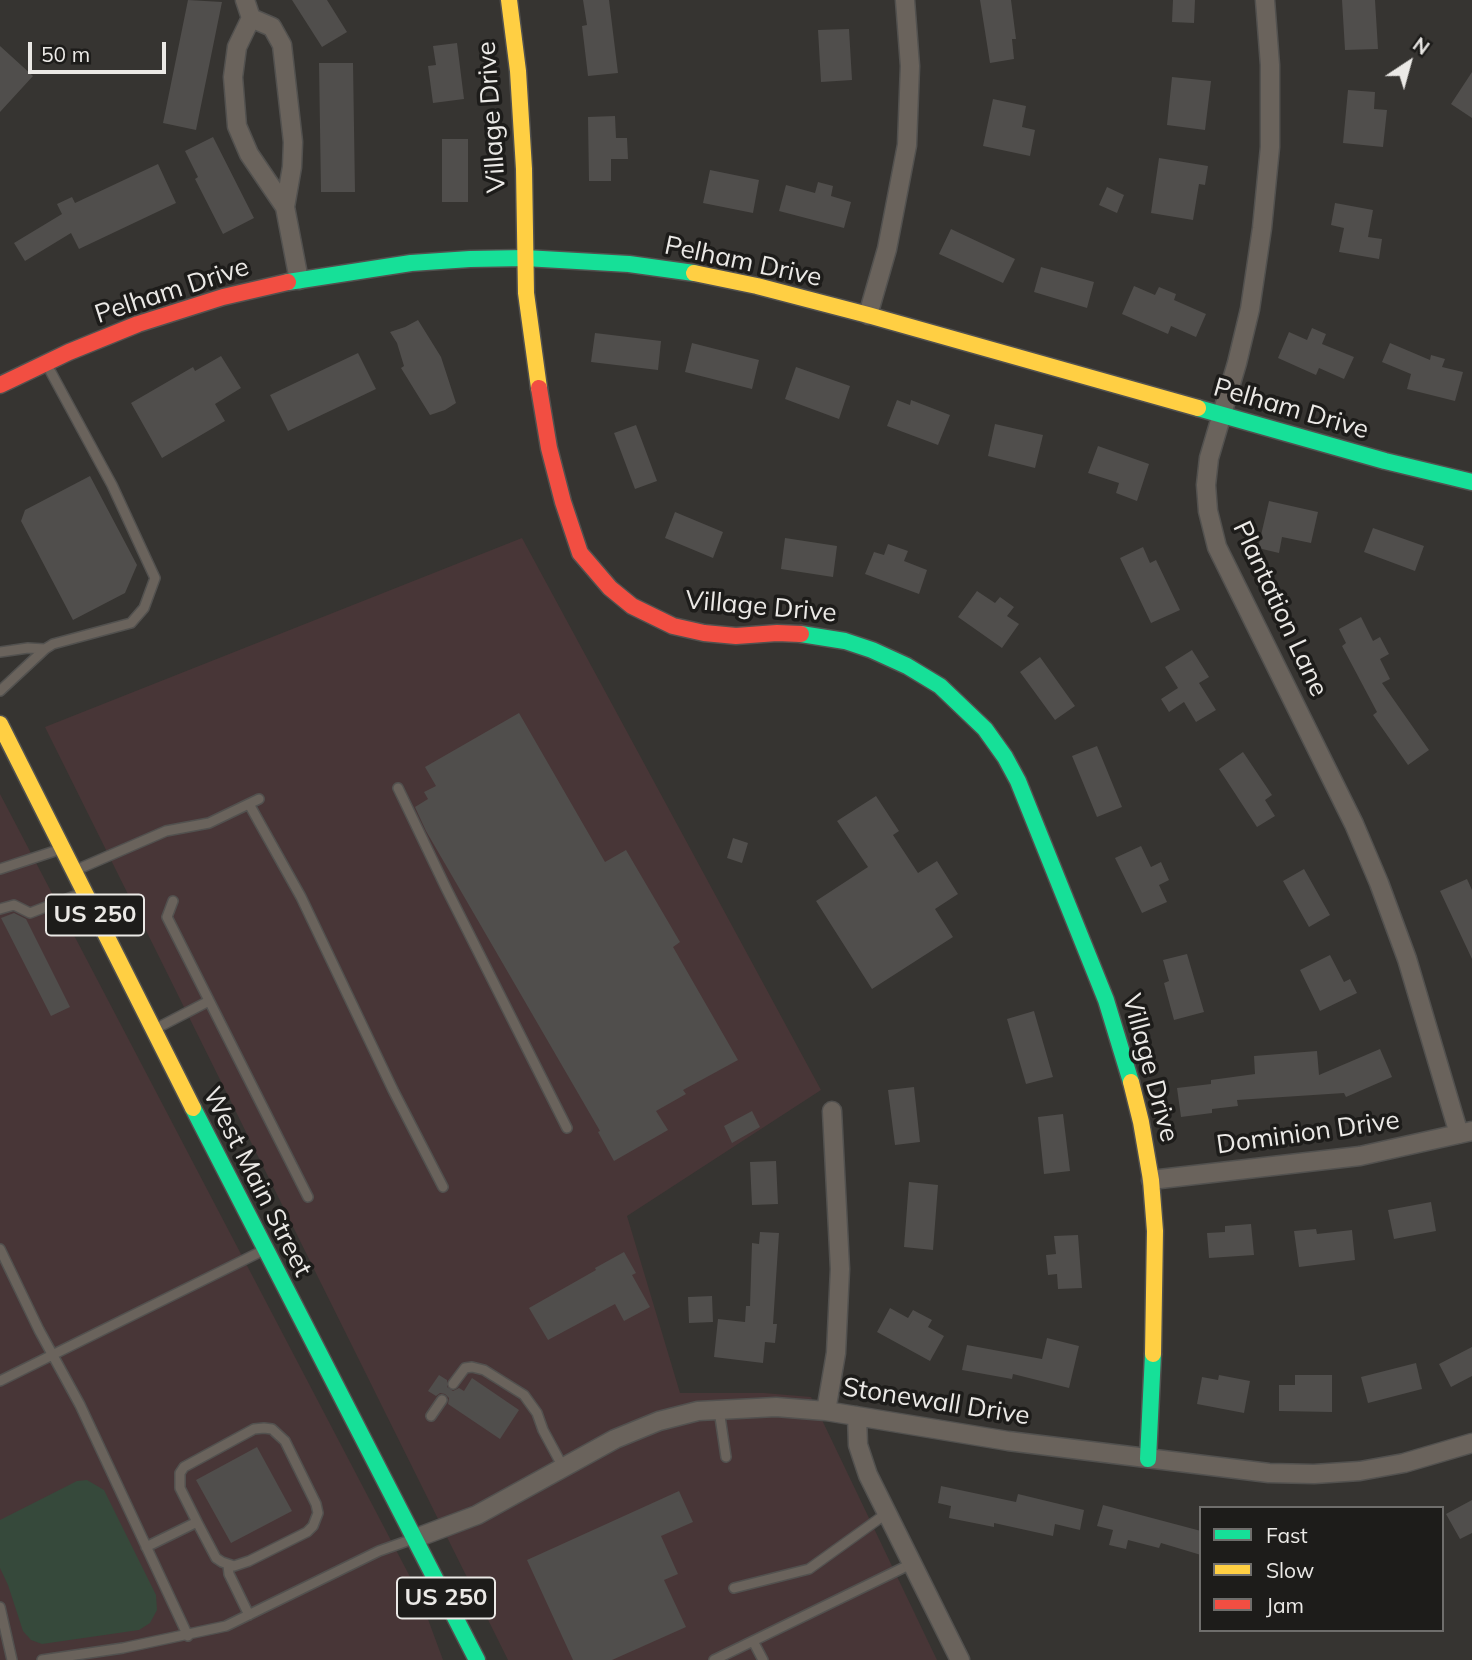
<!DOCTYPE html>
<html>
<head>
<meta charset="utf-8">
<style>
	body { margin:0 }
	#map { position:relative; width:1472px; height:1660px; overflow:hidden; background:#363431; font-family:Mulish,sans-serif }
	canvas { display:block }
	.legend { position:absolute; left:1199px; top:1506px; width:245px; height:126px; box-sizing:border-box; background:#1d1c1a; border:2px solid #6f6e6c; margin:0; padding:9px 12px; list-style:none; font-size:21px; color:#ebe9e6 }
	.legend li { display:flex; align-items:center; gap:14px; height:35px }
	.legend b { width:35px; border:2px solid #6f6e6c }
	.north { position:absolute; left:1374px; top:28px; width:70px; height:70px; -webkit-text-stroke:5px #1d1c1a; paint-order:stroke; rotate:36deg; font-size:19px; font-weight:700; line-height:28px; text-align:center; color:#ebe9e6 }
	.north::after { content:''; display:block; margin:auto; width:24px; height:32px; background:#ebe9e6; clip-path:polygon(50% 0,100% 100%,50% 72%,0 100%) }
	.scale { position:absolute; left:28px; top:42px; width:138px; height:32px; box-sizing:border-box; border:4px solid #ebe9e6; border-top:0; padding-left:9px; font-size:21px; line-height:24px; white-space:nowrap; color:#ebe9e6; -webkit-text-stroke:5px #1d1c1a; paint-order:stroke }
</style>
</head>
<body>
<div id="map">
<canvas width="1472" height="1660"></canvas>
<ul class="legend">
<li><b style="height:9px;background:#16e098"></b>Fast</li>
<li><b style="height:9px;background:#ffcf43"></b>Slow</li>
<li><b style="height:9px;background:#f24e42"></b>Jam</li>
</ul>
<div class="north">N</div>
<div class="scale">50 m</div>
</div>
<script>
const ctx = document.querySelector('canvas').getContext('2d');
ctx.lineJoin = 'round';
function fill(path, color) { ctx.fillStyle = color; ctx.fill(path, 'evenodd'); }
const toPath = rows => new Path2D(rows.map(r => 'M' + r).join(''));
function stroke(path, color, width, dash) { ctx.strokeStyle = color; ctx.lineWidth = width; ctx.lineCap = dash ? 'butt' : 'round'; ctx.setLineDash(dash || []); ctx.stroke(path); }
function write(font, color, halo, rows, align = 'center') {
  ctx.font = font + ' Mulish,sans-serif'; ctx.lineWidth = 7; ctx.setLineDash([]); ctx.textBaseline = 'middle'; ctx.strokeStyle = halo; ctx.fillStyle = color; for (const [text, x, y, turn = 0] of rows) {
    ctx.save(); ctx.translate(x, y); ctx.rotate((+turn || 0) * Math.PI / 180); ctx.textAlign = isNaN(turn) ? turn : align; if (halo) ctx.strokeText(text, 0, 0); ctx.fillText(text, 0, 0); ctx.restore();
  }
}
const commercial = toPath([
	[522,538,821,1090,627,1216,680,1393,764,1393,811,1397,937,1660,508,1660,45,727],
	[0,794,418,1592,443,1660,0,1660]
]);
const green = toPath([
	[87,1480,104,1490,156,1595,157,1610,150,1623,139,1630,42,1644,31,1640,23,1631,8,1585,0,1568,0,1520,77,1481]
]);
const building = toPath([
	[188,0,222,2,196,130,163,123],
	[292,0,327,0,347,32,322,47],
	[583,0,609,0,618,73,588,76,582,26,587,25],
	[980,0,1011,0,1016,39,1012,39,1014,59,990,63],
	[1173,0,1195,0,1194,23,1172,22],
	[1342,0,1375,0,1378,49,1345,50],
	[849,29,852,80,821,82,818,30],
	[457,43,464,99,433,103,428,66,436,65,433,46],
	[0,46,33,76,0,112],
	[319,63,353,63,355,192,321,192],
	[1472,72,1472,118,1451,104],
	[1172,77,1211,81,1205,130,1167,125],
	[1348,90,1375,92,1374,109,1387,110,1383,147,1343,143],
	[993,99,1026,106,1022,127,1035,130,1030,156,983,146],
	[615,116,616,138,627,138,628,159,611,159,611,181,589,181,588,117],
	[213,137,254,218,223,234,195,179,198,177,185,151],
	[442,139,468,139,468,202,442,202],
	[1159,158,1208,166,1205,185,1199,184,1193,220,1151,213],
	[158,164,176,203,79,249,71,233,25,261,14,243,62,214,57,204,72,197,75,203],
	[710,170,759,180,753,213,703,203],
	[818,182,833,186,831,196,851,202,844,228,779,211,786,185,815,193],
	[1107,187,1124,195,1117,213,1099,205],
	[1335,203,1373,210,1368,237,1382,239,1379,259,1339,252,1344,228,1331,225],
	[951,229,1015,259,1003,283,939,254],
	[1041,267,1094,282,1087,308,1034,292],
	[1134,286,1155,295,1159,287,1176,294,1174,300,1206,314,1196,337,1171,326,1168,334,1122,314],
	[418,320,441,357,456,403,445,410,430,415,401,368,404,366,397,343,390,332,405,327],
	[1312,328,1326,334,1322,344,1354,357,1344,379,1319,368,1316,375,1278,358,1289,332,1307,340],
	[595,333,661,341,658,370,591,362],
	[692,343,759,360,752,389,685,372],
	[1390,343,1430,360,1431,355,1445,359,1442,367,1463,372,1455,401,1407,389,1411,374,1382,362],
	[358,353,376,389,288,431,270,395],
	[221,356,241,388,215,404,225,421,162,458,131,403,193,367,195,371],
	[796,367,850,386,839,419,785,399],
	[897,400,910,405,911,400,950,415,938,445,887,426],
	[995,424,1043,435,1035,468,988,456],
	[636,425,657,481,635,489,614,433],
	[1098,446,1149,464,1137,501,1116,493,1119,483,1088,473],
	[90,476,137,565,125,593,73,620,21,521,25,510],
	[1269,501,1318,512,1311,543,1282,537,1279,553,1258,548],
	[675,512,723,532,713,558,665,538],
	[1373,528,1424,546,1415,571,1364,552],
	[785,538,837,546,833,577,781,569],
	[888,544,908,551,904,561,927,570,919,594,865,574,874,552,884,555],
	[1143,547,1150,563,1156,560,1180,610,1151,623,1120,558],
	[977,591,995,603,1000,597,1014,607,1007,616,1019,624,1002,648,958,617],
	[1361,617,1373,641,1380,637,1389,654,1380,659,1390,679,1382,683,1429,750,1408,765,1373,715,1377,712,1342,646,1346,643,1339,629],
	[1192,650,1209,677,1199,683,1216,710,1196,722,1184,702,1169,712,1161,699,1178,688,1165,667],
	[1040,657,1075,706,1055,720,1020,672],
	[519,713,605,862,626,850,680,942,673,947,738,1060,683,1090,686,1094,656,1111,668,1130,614,1161,598,1132,600,1131,426,831,415,807,428,799,424,792,436,786,425,767],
	[1097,746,1122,807,1097,817,1072,756],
	[1243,752,1272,795,1265,800,1275,816,1257,827,1219,769],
	[876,796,899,831,893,835,918,873,937,861,958,894,935,909,953,937,872,989,816,901,868,867,837,821],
	[733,838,748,843,742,863,727,858],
	[1141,846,1151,867,1161,862,1169,880,1159,885,1167,902,1142,913,1115,858],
	[1304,869,1330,915,1309,927,1283,881],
	[1467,879,1472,890,1472,959,1440,891],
	[14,913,26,919,70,1007,51,1016,1,918],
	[1187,954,1204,1012,1174,1020,1164,983,1169,981,1163,960],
	[1330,955,1344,982,1350,979,1357,993,1320,1011,1300,970],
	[1034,1011,1053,1077,1026,1084,1007,1019],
	[1380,1049,1392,1077,1346,1097,1344,1093,1237,1100,1238,1106,1212,1109,1212,1113,1181,1117,1177,1088,1211,1084,1211,1080,1255,1074,1254,1056,1317,1051,1319,1075],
	[914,1087,920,1142,895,1145,888,1090],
	[752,1111,760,1127,732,1143,724,1126],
	[1063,1114,1070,1171,1044,1174,1038,1117],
	[776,1161,778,1204,752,1205,750,1162],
	[909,1182,938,1185,933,1250,904,1247],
	[1431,1202,1436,1231,1394,1239,1388,1210],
	[1251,1224,1254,1255,1209,1258,1207,1233,1225,1232,1225,1226],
	[1316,1229,1317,1234,1352,1230,1355,1260,1299,1267,1294,1231],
	[760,1232,779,1233,773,1324,777,1324,775,1343,765,1342,763,1363,714,1357,718,1319,745,1322,746,1306,750,1306,752,1243,759,1244],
	[1078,1235,1082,1288,1058,1289,1057,1274,1048,1275,1046,1255,1056,1254,1054,1236],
	[624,1252,636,1273,632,1275,650,1307,624,1321,615,1304,548,1340,529,1308,596,1270,595,1268],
	[712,1296,713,1322,689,1323,688,1297],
	[890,1308,908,1318,913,1310,932,1320,928,1327,944,1336,930,1361,877,1332],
	[1047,1338,1079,1346,1069,1388,1013,1374,1012,1379,962,1370,967,1345,1042,1359],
	[1472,1347,1472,1376,1451,1387,1439,1364],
	[1416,1363,1422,1389,1368,1403,1361,1377],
	[439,1375,447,1380,447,1387,453,1391,459,1388,464,1391,472,1378,519,1410,500,1439,448,1404,449,1398,445,1394,440,1393,436,1396,428,1391],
	[1219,1375,1250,1381,1244,1413,1197,1404,1202,1377,1218,1380],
	[1295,1375,1332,1375,1332,1412,1279,1411,1279,1385,1295,1385],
	[257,1447,292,1511,231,1543,196,1480],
	[941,1486,1016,1502,1018,1494,1084,1510,1080,1530,1055,1524,1053,1536,994,1523,994,1527,949,1518,951,1506,938,1503],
	[679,1491,693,1522,661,1536,678,1574,664,1580,686,1627,612,1660,573,1660,527,1560],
	[1472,1500,1472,1533,1460,1539,1446,1514],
	[1103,1505,1201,1531,1201,1555,1161,1543,1159,1548,1128,1540,1126,1549,1109,1545,1113,1530,1097,1526]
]);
const lane = toPath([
	[0,652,28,648,45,649],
	[0,691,45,649,53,644,131,623,144,608,155,578,112,485,47,365],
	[398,788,446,888,567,1128],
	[249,804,301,897,393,1090,443,1187],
	[0,869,58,850],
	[76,870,166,831,209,823,259,799],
	[173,901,167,917,308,1197],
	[0,909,14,905,30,913,82,893],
	[157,1028,209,1001],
	[0,1249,39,1330,80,1405,188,1636],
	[0,1381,262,1251],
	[453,1384,465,1368,472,1367,484,1370,524,1395,537,1413,543,1430,563,1467],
	[719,1410,726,1457],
	[431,1416,442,1400],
	[146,1547,197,1522,180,1488,180,1473,184,1467,254,1429,264,1428,272,1429,285,1441,316,1504,318,1513,313,1526,307,1532,249,1561,234,1566,222,1562,216,1558,197,1522],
	[228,1565,229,1574,249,1615],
	[734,1588,809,1569,887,1513],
	[0,1607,12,1660],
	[753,1641,763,1660],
	[42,1660,123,1648,226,1626,379,1551,413,1539],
	[714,1660,913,1563]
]);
const street = toPath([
	[245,0,251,18,272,27,282,45,293,142,292,167,285,207,249,154,237,126,233,77,237,47,251,18],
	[1265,0,1270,65,1270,147,1262,228,1250,309,1237,363,1209,458,1206,485,1208,511,1217,547,1354,824,1379,883,1407,959,1459,1134],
	[285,207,299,280],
	[868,315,887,249,907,145,910,66,905,0],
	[1151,1180,1360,1156,1472,1131],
	[826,1411,836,1353,840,1269,832,1111],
	[857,1416,858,1445,868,1475,960,1660],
	[416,1538,477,1515,615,1439,659,1421,698,1411,776,1407,826,1411,1008,1441,1269,1473,1314,1474,1360,1471,1404,1463,1472,1443]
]);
const fast = toPath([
	[288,282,411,263,470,259,525,258,629,264,694,273],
	[1198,408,1385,461,1472,482],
	[801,634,845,641,872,650,907,666,940,686,985,729,1005,757,1018,781,1106,1000,1131,1082],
	[193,1108,477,1660],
	[1148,1459,1153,1354]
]);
const slow = toPath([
	[509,0,518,71,524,169,526,293,539,388],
	[694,273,757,286,868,315,1198,408],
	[0,724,193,1108],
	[1131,1082,1141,1122,1151,1180,1155,1231,1153,1354]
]);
const jam = toPath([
	[0,385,69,352,138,324,223,297,288,282],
	[539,388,549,448,563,502,580,553,610,588,632,606,673,626,704,633,736,636,777,633,801,634]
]);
const shields = [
	[95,915,98],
	[446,1598,98]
];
const shieldNames = [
	["US 250",95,915],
	["US 250",446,1598]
];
const streetNames = [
	["Village Drive",492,117,-94],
	["Pelham Drive",743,262,12],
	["Pelham Drive",172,291,-18],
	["Pelham Drive",1291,409,16],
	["Village Drive",761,607,5],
	["Plantation Lane",1280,609,65],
	["Village Drive",1150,1068,75],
	["Dominion Drive",1308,1133,-8],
	["West Main Street",257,1182,63],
	["Stonewall Drive",936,1402,9]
];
fill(commercial, '#483637');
fill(green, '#36493b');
fill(building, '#504e4c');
stroke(lane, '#52514f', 12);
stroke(street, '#52514f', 21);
stroke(fast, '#52514f', 19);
stroke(slow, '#52514f', 19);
stroke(jam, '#52514f', 19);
stroke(lane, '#6a635c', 9);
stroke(street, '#6a635c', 18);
stroke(fast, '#16e098', 16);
stroke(slow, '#ffcf43', 16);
stroke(jam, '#f24e42', 16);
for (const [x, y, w] of shields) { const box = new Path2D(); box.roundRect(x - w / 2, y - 20.5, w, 41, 5); ctx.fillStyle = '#1d1c1a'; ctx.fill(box); stroke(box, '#ebe9e6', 2); }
write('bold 24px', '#ebe9e6', null, shieldNames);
write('26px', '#ebe9e6', '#1d1c1a', streetNames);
</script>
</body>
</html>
